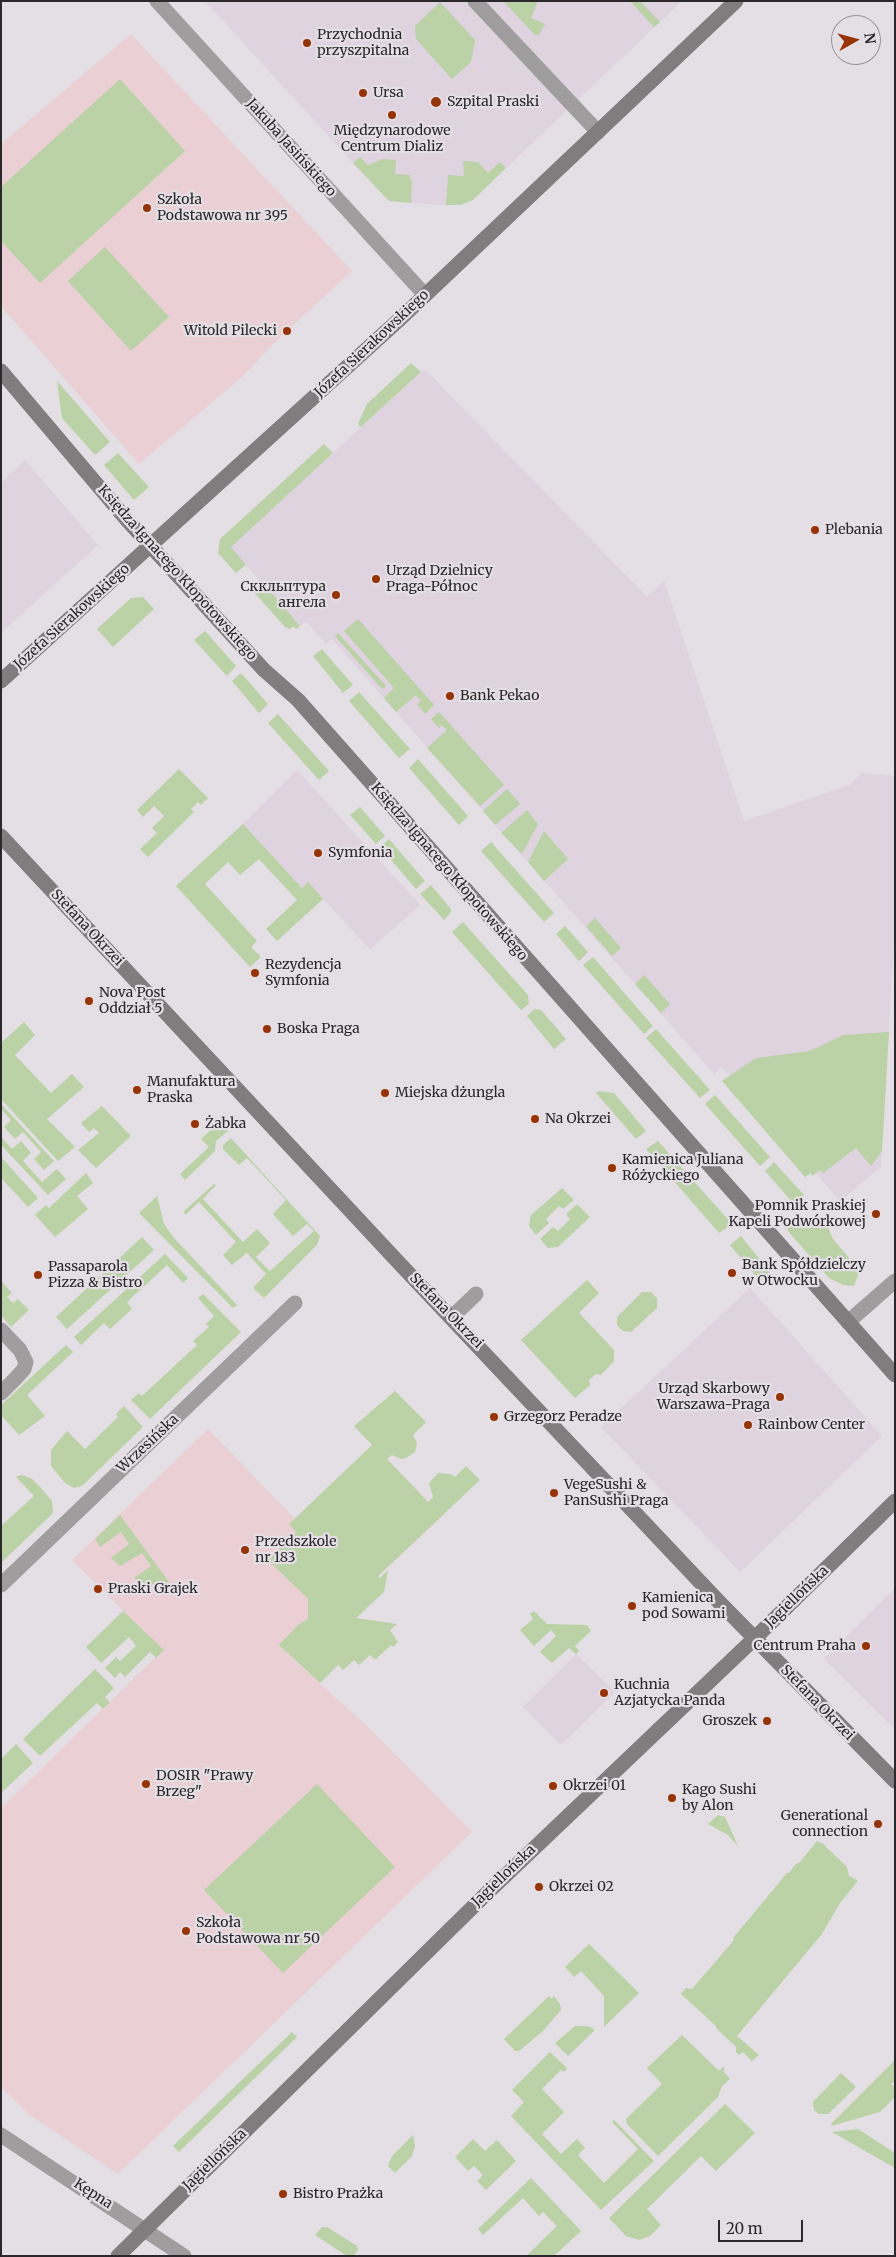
<!DOCTYPE html>
<html>
<head>
<meta charset="utf-8">
<style>
	body { margin:0 }
	#map { position:relative; width:896px; height:2257px; overflow:hidden; background:#e4dfe4; font-family:Merriweather,serif }
	canvas { display:block }
	.frame { position:absolute; inset:0; border:2px solid #2a282a; pointer-events:none }
	.north { position:absolute; left:831px; top:15px; width:50px; height:50px; box-sizing:border-box; background:#e4dfe4; border:1px solid #9a969a; border-radius:50%; rotate:83deg; font-size:14px; font-weight:700; line-height:20px; text-align:center; color:#2a282a }
	.north::after { content:''; display:block; margin:auto; width:18px; height:22px; background:#983304; clip-path:polygon(50% 0,100% 100%,50% 72%,0 100%) }
	.scale { position:absolute; left:718px; top:2220px; width:85px; height:22px; box-sizing:border-box; border:2px solid #2a282a; border-top:0; padding-left:6px; font-size:15px; line-height:18px; white-space:nowrap; color:#2a282a; -webkit-text-stroke:4px #e4dfe4; paint-order:stroke }
</style>
</head>
<body>
<div id="map">
<canvas width="896" height="2257"></canvas>
<div class="frame"></div>
<div class="north">N</div>
<div class="scale">20 m</div>
</div>
<script>
const ctx = document.querySelector('canvas').getContext('2d');
ctx.lineJoin = 'round';
function fill(path, color) { ctx.fillStyle = color; ctx.fill(path, 'evenodd'); }
const toPath = rows => new Path2D(rows.map(r => 'M' + r).join(''));
function stroke(path, color, width, dash) { ctx.strokeStyle = color; ctx.lineWidth = width; ctx.lineCap = dash ? 'butt' : 'round'; ctx.setLineDash(dash || []); ctx.stroke(path); }
function write(font, color, halo, rows, align = 'center') {
  ctx.font = font + ' Merriweather,serif'; ctx.lineWidth = 4.5; ctx.setLineDash([]); ctx.textBaseline = 'middle'; ctx.strokeStyle = halo; ctx.fillStyle = color; for (const [text, x, y, turn = 0] of rows) {
    ctx.save(); ctx.translate(x, y); ctx.rotate((+turn || 0) * Math.PI / 180); ctx.textAlign = isNaN(turn) ? turn : align; if (halo) ctx.strokeText(text, 0, 0); ctx.fillText(text, 0, 0); ctx.restore();
  }
}
const built = toPath([
	[205,1,682,1,506,168,500,162,488,173,465,173,465,176,447,182,446,205,411,203,412,180,395,174,375,172,360,157,353,163],
	[425,369,647,597,664,581,744,821,849,785,862,773,895,776,895,921,881,1167,840,1201,722,1067,714,1074,332,639,326,644,306,622,300,626,230,547],
	[25,460,98,545,1,633,1,483],
	[297,770,420,905,370,949,308,883,302,888,243,824],
	[750,1288,882,1436,740,1572,601,1427],
	[895,1588,895,1729,824,1659],
	[576,1654,615,1692,561,1745,523,1707]
]);
const education = toPath([
	[131,34,352,271,276,341,242,377,139,464,1,306,1,144],
	[208,1429,295,1519,373,1445,443,1516,291,1657,367,1726,472,1832,118,2174,27,2113,1,2087,1,1808,163,1650,72,1560]
]);
const green = toPath([
	[503,1,538,1,531,18,545,24,539,35,535,35],
	[630,1,640,1,660,22,654,27],
	[440,2,475,40,471,62,452,79,416,39,415,26],
	[120,79,185,151,40,283,1,241,1,187],
	[360,157,368,165,383,159,396,160,395,174,410,175,410,179,412,180,411,203,389,201,353,163],
	[463,161,478,162,488,173,500,162,506,168,473,200,460,205,446,205,448,175,464,176],
	[105,247,169,317,131,351,68,281],
	[411,363,421,372,361,427,358,424,367,404],
	[57,381,110,442,95,455,62,418],
	[324,444,333,453,231,547,246,565,236,573,218,553,220,539],
	[118,453,149,487,134,500,104,465],
	[262,583,279,601,300,626,296,629,293,626,290,629,285,627,253,591],
	[143,597,154,609,113,647,97,629,131,598],
	[358,619,434,705,425,714,417,704,421,701,416,695,396,712,384,698,394,688,344,631],
	[205,631,236,666,227,676,194,640],
	[338,633,386,686,382,689,335,636],
	[322,649,353,685,343,693,313,656],
	[241,673,268,704,259,713,232,681],
	[359,692,410,749,399,758,349,701],
	[439,712,504,785,480,806,427,748,447,730,442,725,439,728,431,719],
	[278,714,329,771,319,780,268,723],
	[418,759,468,816,459,825,409,768],
	[179,769,208,798,201,805,198,802,191,809,194,812,148,857,140,849,157,833,152,828,164,816,154,806,143,817,137,810],
	[507,789,520,804,495,825,483,811],
	[360,807,385,836,376,844,350,815],
	[527,810,538,824,522,854,501,833],
	[243,824,302,888,308,882,323,899,277,941,266,929,297,900,259,859,240,875,228,862,205,884,257,941,251,947,261,957,250,967,176,886],
	[544,831,568,859,544,881,528,862],
	[389,839,425,881,416,889,380,847],
	[491,842,554,913,544,922,481,851],
	[431,885,451,909,451,912,444,920,420,894],
	[595,918,621,948,612,956,586,926],
	[463,922,528,995,529,1004,521,1010,452,932],
	[565,926,588,952,579,961,556,934],
	[593,957,653,1026,644,1034,583,965],
	[644,975,670,1004,661,1013,635,984],
	[534,1009,541,1010,566,1039,554,1049,527,1016],
	[24,1022,35,1035,15,1055,51,1093,72,1074,84,1087,47,1119,75,1147,58,1161,1,1099,1,1043],
	[656,1029,710,1090,700,1098,646,1038],
	[889,1032,882,1151,871,1166,856,1148,823,1173,820,1170,812,1176,811,1173,805,1177,722,1081,756,1058,810,1051,843,1035],
	[599,1091,614,1093,646,1131,636,1139,596,1093],
	[715,1095,770,1157,760,1166,705,1104],
	[1,1104,54,1161,44,1170,34,1159,41,1152,23,1132,15,1139,4,1127,11,1120,1,1109],
	[102,1106,131,1136,96,1168,78,1150,99,1133,94,1128,89,1132,81,1123],
	[214,1116,228,1131,216,1141,215,1151,185,1180,180,1174,209,1147,201,1139,212,1129,207,1122],
	[1,1137,12,1149,21,1141,31,1153,23,1161,42,1182,57,1169,66,1179,48,1195,1,1145],
	[231,1138,320,1236,317,1245,264,1298,253,1288,266,1274,247,1253,232,1265,223,1255,236,1242,199,1202,185,1215,184,1211,214,1184,216,1185,203,1199,243,1242,257,1229,270,1243,256,1257,270,1271,314,1231,307,1224,293,1236,273,1214,286,1200,247,1158,239,1165,223,1149,223,1145],
	[658,1141,732,1224,719,1233,646,1149],
	[1,1157,38,1198,28,1207,1,1178],
	[774,1162,804,1195,794,1204,765,1171],
	[86,1173,93,1183,77,1196,88,1209,55,1237,35,1215,46,1205,49,1208],
	[562,1188,574,1200,563,1209,559,1206,546,1219,549,1223,536,1235,529,1226,531,1215],
	[157,1196,164,1224,174,1238,237,1305,233,1308,139,1213],
	[577,1204,590,1217,558,1247,548,1248,540,1239,553,1227,558,1231,570,1219,566,1214],
	[825,1221,833,1239,850,1259,861,1267,854,1286,843,1285,829,1278,787,1230,789,1227],
	[741,1236,770,1272,760,1281,730,1245],
	[142,1237,154,1250,67,1329,56,1317],
	[165,1254,188,1278,183,1283,167,1265,127,1302,132,1309,110,1329,104,1323,81,1345,74,1337],
	[587,1280,599,1293,579,1313,614,1350,614,1361,601,1375,596,1374,589,1380,590,1385,575,1398,521,1340],
	[1,1281,12,1293,7,1297,13,1303,18,1299,29,1310,11,1327,1,1315],
	[642,1292,651,1292,657,1298,657,1308,631,1332,623,1331,617,1325,617,1317],
	[203,1294,241,1332,150,1419,131,1400,139,1393,142,1396,197,1345,193,1341,209,1327,206,1324,214,1316,198,1298],
	[66,1345,73,1352,27,1395,45,1416,19,1435,1,1415,1,1405],
	[395,1391,426,1422,413,1435,417,1443,415,1452,406,1458,401,1459,392,1455,387,1459,428,1502,433,1497,429,1483,438,1473,450,1474,455,1477,466,1466,480,1480,378,1576,380,1578,388,1570,384,1592,356,1618,397,1624,390,1630,398,1642,393,1647,391,1645,375,1660,370,1655,359,1665,354,1660,343,1670,338,1665,320,1683,279,1645,298,1625,308,1619,308,1599,268,1560,296,1532,289,1524,372,1445,354,1426],
	[124,1406,143,1427,82,1486,74,1488,65,1483,51,1466,51,1450,67,1431,85,1449,118,1417,116,1414],
	[21,1475,31,1478,40,1487,52,1501,53,1513,1,1563,1,1526,34,1496,16,1477],
	[120,1515,169,1582,151,1585,140,1583,134,1578,151,1566,142,1553,120,1566,111,1558,129,1544,121,1532,100,1547,95,1539],
	[123,1611,164,1650,156,1658,150,1652,125,1677,120,1672,115,1678,105,1668,116,1657,120,1661,136,1646,129,1637,101,1663,86,1647],
	[534,1611,547,1624,587,1625,591,1631,575,1646,579,1651,576,1654,569,1648,552,1663,540,1652,556,1636,551,1630,534,1646,520,1630,533,1619,530,1614],
	[95,1669,114,1688,105,1697,110,1702,103,1709,97,1703,40,1756,23,1739],
	[16,1744,33,1763,1,1793,1,1759],
	[317,1784,395,1867,283,1973,204,1890],
	[718,1815,725,1817,738,1846,728,1835,708,1824],
	[817,1841,823,1844,847,1867,849,1876,857,1880,857,1882,840,1903,822,1934,737,2036,759,2055,752,2061,743,2052,739,2055,736,2052,736,2047,716,2028,715,2025,681,1994,686,1988,692,1989,734,1940,733,1938,787,1873,789,1873,796,1864,799,1863],
	[589,1944,639,1993,604,2027,604,1996,581,1971,574,1977,565,1967],
	[549,1996,551,1999,554,1996,560,2004,561,2010,543,2031,519,2051,515,2051,504,2039],
	[575,2026,588,2026,595,2030,568,2056,555,2043],
	[292,2032,297,2037,179,2152,173,2146],
	[682,2035,719,2071,723,2067,725,2069,723,2071,730,2079,722,2086,718,2097,658,2156,627,2124,626,2119,662,2084,647,2068],
	[550,2052,567,2068,564,2072,561,2070,542,2089,564,2112,542,2134,561,2154,577,2139,585,2148,578,2155,604,2183,638,2149,612,2122,614,2120,654,2161,601,2210,511,2116,524,2102,512,2090],
	[895,2060,895,2081,891,2084,895,2088,895,2097,880,2112,831,2126,832,2123],
	[841,2073,856,2087,828,2114,819,2114,814,2110,813,2102],
	[725,2104,755,2133,716,2171,701,2156,647,2209,661,2225,650,2236,639,2240,626,2236,609,2218],
	[858,2129,895,2153,895,2168,832,2132],
	[413,2135,415,2146,412,2156,395,2173,388,2166,392,2156],
	[473,2139,485,2151,497,2140,516,2161,486,2190,477,2181,483,2175,474,2166,468,2171,455,2157],
	[531,2178,581,2231,554,2256,526,2256,557,2226,543,2212,539,2216,523,2198,483,2235,478,2229],
	[322,2227,327,2227,357,2246,358,2250,353,2256,347,2256,315,2235]
]);
const lane = toPath([
	[475,1,598,132],
	[452,1317,476,1294],
	[1,1330,20,1350,26,1362,24,1369,16,1378,1,1393]
]);
const street = toPath([
	[157,1,425,295],
	[848,1322,895,1281],
	[1,1585,295,1303],
	[1,2135,184,2256]
]);
const secondary = toPath([
	[1,371,127,520,264,670,298,700,895,1375],
	[1,681,401,318,736,1],
	[1,836,400,1264,719,1602,895,1781],
	[118,2256,485,1895,755,1638,895,1501]
]);
const markers = [
	[307,43,5,"#983304"],
	[363,93,5,"#983304"],
	[436,102,6,"#983304"],
	[392,115,5,"#983304"],
	[147,208,5,"#983304"],
	[287,331,5,"#983304"],
	[815,530,5,"#983304"],
	[376,579,5,"#983304"],
	[336,595,5,"#983304"],
	[450,696,5,"#983304"],
	[318,853,5,"#983304"],
	[255,973,5,"#983304"],
	[89,1001,5,"#983304"],
	[267,1029,5,"#983304"],
	[137,1090,5,"#983304"],
	[385,1093,5,"#983304"],
	[535,1119,5,"#983304"],
	[195,1124,5,"#983304"],
	[612,1168,5,"#983304"],
	[876,1214,5,"#983304"],
	[732,1273,5,"#983304"],
	[38,1275,5,"#983304"],
	[780,1397,5,"#983304"],
	[494,1417,5,"#983304"],
	[748,1425,5,"#983304"],
	[554,1493,5,"#983304"],
	[245,1550,5,"#983304"],
	[98,1589,5,"#983304"],
	[632,1606,5,"#983304"],
	[866,1646,5,"#983304"],
	[604,1693,5,"#983304"],
	[767,1721,5,"#983304"],
	[146,1784,5,"#983304"],
	[553,1786,5,"#983304"],
	[672,1798,5,"#983304"],
	[878,1824,5,"#983304"],
	[539,1887,5,"#983304"],
	[186,1931,5,"#983304"],
	[283,2194,5,"#983304"]
];
const poiNames = [
	["Przychodnia",317,35],
	["przyszpitalna",317,51],
	["Ursa",373,93],
	["Szpital Praski",447,102],
	["Międzynarodowe",392,131,"center"],
	["Centrum Dializ",392,147,"center"],
	["Szkoła",157,200],
	["Podstawowa nr 395",157,216],
	["Witold Pilecki",277,331,"right"],
	["Plebania",825,530],
	["Urząd Dzielnicy",386,571],
	["Praga-Północ",386,587],
	["Сккльптура",326,587,"right"],
	["ангела",326,603,"right"],
	["Bank Pekao",460,696],
	["Symfonia",328,853],
	["Rezydencja",265,965],
	["Symfonia",265,981],
	["Nova Post",99,993],
	["Oddział 5",99,1009],
	["Boska Praga",277,1029],
	["Manufaktura",147,1082],
	["Praska",147,1098],
	["Miejska dżungla",395,1093],
	["Na Okrzei",545,1119],
	["Żabka",205,1124],
	["Kamienica Juliana",622,1160],
	["Różyckiego",622,1176],
	["Pomnik Praskiej",866,1206,"right"],
	["Kapeli Podwórkowej",866,1222,"right"],
	["Bank Spółdzielczy",742,1265],
	["w Otwocku",742,1281],
	["Passaparola",48,1267],
	["Pizza & Bistro",48,1283],
	["Urząd Skarbowy",770,1389,"right"],
	["Warszawa-Praga",770,1405,"right"],
	["Grzegorz Peradze",504,1417],
	["Rainbow Center",758,1425],
	["VegeSushi &",564,1485],
	["PanSushi Praga",564,1501],
	["Przedszkole",255,1542],
	["nr 183",255,1558],
	["Praski Grajek",108,1589],
	["Kamienica",642,1598],
	["pod Sowami",642,1614],
	["Centrum Praha",856,1646,"right"],
	["Kuchnia",614,1685],
	["Azjatycka Panda",614,1701],
	["Groszek",757,1721,"right"],
	["DOSIR \"Prawy",156,1776],
	["Brzeg\"",156,1792],
	["Okrzei 01",563,1786],
	["Kago Sushi",682,1790],
	["by Alon",682,1806],
	["Generational",868,1816,"right"],
	["connection",868,1832,"right"],
	["Okrzei 02",549,1887],
	["Szkoła",196,1923],
	["Podstawowa nr 50",196,1939],
	["Bistro Prażka",293,2194]
];
const streetNames = [
	["Jakuba Jasińskiego",291,148,48],
	["Józefa Sierakowskiego",372,344,-43],
	["Księdza Ignacego Kłopotowskiego",177,573,48],
	["Józefa Sierakowskiego",72,617,-42],
	["Księdza Ignacego Kłopotowskiego",449,872,49],
	["Stefana Okrzei",87,928,47],
	["Stefana Okrzei",446,1311,46],
	["Wrzesińska",148,1444,-43],
	["Jagiellońska",797,1597,-44],
	["Stefana Okrzei",817,1703,46],
	["Jagiellońska",504,1876,-44],
	["Jagiellońska",215,2160,-44],
	["Kępna",93,2194,33]
];
fill(built, '#ded3de');
fill(education, '#ead0d5');
fill(green, '#bad2a6');
stroke(lane, '#a09d9e', 15);
stroke(street, '#a09d9e', 15);
stroke(secondary, '#817c7d', 15);
for (const [x, y, r, color] of markers) { const dot = new Path2D(); dot.arc(x, y, r, 0, 2 * Math.PI); ctx.fillStyle = color; ctx.fill(dot); stroke(dot, '#e4dfe4', 2); }
write('14px', '#2a282a', '#e4dfe4', poiNames, 'left');
write('14px', '#2a282a', '#e4dfe4', streetNames);
</script>
</body>
</html>
